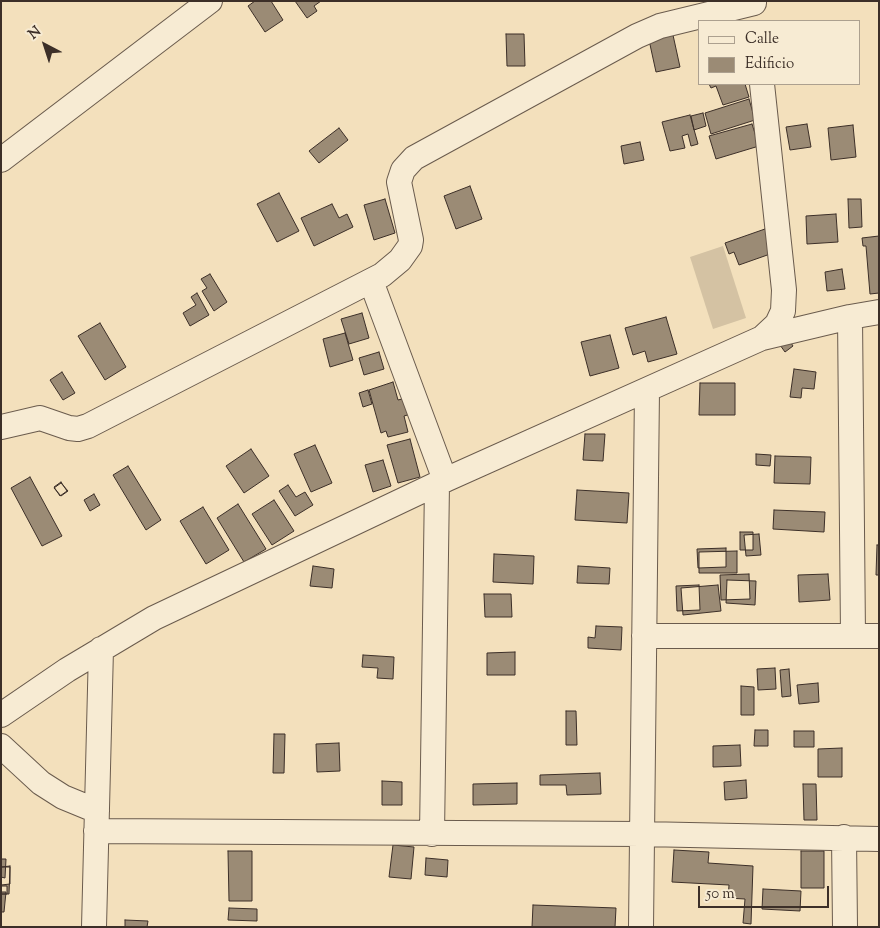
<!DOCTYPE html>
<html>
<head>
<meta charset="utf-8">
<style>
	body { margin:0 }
	#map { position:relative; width:880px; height:928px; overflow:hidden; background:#f3e0bc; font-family:"Sorts Mill Goudy",serif }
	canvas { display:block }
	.frame { position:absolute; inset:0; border:2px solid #3c2f28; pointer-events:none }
	.legend { position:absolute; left:698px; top:20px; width:162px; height:65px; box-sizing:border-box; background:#f7ebd3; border:1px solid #aca08f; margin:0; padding:6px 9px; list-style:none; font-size:15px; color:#3c2f28 }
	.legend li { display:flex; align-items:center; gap:10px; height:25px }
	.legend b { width:25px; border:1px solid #aca08f }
	.north { position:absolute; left:20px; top:20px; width:50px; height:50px; -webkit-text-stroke:4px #f7ebd3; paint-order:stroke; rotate:320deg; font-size:14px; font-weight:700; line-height:20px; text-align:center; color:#3c2f28 }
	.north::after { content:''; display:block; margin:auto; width:18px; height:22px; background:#3c2f28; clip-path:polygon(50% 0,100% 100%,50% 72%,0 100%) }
	.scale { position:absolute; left:698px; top:886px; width:131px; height:22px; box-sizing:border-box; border:2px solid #3c2f28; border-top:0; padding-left:6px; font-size:15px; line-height:18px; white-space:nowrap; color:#3c2f28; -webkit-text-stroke:4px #f7ebd3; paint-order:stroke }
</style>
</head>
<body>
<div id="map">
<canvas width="880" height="928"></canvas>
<div class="frame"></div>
<ul class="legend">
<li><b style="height:6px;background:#f7ebd3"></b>Calle</li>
<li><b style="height:14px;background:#9b8b75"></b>Edificio</li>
</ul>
<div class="north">N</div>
<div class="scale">50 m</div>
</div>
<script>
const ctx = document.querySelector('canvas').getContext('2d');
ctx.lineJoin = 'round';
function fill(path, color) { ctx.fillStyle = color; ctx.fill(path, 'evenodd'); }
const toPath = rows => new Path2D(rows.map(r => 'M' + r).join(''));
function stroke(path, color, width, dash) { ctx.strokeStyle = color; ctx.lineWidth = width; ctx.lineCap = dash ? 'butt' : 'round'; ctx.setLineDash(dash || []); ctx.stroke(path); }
const green = toPath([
	[723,246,746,318,713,329,690,257]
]);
const building = toPath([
	[255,1,271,1,283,20,265,32,248,6,255,1],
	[295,1,321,1,314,6,317,11,307,18,295,1],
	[506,34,524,34,525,66,507,66,506,34],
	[673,35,680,67,656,72,649,40,673,35],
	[709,84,745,84,749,97,723,105,716,86,711,88,709,84],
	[749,99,755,120,711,134,705,113,749,99],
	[703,113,706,126,694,130,691,116,703,113],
	[690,115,698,144,691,146,688,134,682,136,685,148,670,151,662,122,690,115],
	[752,124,759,146,716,159,709,136,752,124],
	[807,124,811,147,790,150,786,127,807,124],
	[853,125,856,157,831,160,828,128,853,125],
	[339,128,348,140,319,163,309,151,339,128],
	[640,142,644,160,624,164,621,146,640,142],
	[470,186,482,219,456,229,444,196,470,186],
	[279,193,299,231,277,242,257,204,279,193],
	[385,199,395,233,374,240,364,205,385,199],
	[848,199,861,199,862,227,849,228,848,199],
	[332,204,339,218,347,214,353,227,314,246,301,218,332,204],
	[836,214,838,242,807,244,806,216,836,214],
	[765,229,773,253,739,265,734,252,729,254,725,243,765,229],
	[879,236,879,293,870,294,866,246,863,246,862,238,879,236],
	[842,269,845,289,827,291,825,272,842,269],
	[210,274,227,302,214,311,202,291,207,288,201,279,210,274],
	[197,293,209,315,190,326,183,313,196,305,191,297,197,293],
	[362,313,369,338,349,344,341,319,362,313],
	[666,317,677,354,648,362,645,351,633,355,625,328,666,317],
	[100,323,126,367,105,380,78,336,100,323],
	[345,333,353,360,330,367,323,339,345,333],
	[610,335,619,368,590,376,581,342,610,335],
	[789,340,793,346,785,352,780,345,789,340],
	[379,352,384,369,364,375,359,358,379,352],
	[794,369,816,372,814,389,802,388,801,398,790,397,794,369],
	[62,372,75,393,63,400,50,380,62,372],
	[393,382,398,400,406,398,411,414,404,416,408,432,388,437,386,431,381,433,369,390,393,382],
	[700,383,735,383,735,415,699,415,700,383],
	[368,390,372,404,363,407,359,393,368,390],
	[585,434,605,434,603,461,583,460,585,434],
	[410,439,420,477,398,483,387,445,410,439],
	[315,445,332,483,311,492,294,454,315,445],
	[251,449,269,476,244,493,226,466,251,449],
	[756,454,771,455,770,466,756,465,756,454],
	[775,456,811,457,810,484,774,483,775,456],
	[383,460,391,486,373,492,365,465,383,460],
	[128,466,161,520,146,530,113,475,128,466],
	[30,477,62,536,42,546,11,488,30,477],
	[61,482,67,491,60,496,54,487,61,482],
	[61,483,68,491,61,496,54,488,61,483],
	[288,485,296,497,305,492,313,505,295,516,279,491,288,485],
	[577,490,629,493,627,523,575,520,577,490],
	[94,494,100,505,90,511,84,500,94,494],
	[274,500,294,531,272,545,252,514,274,500],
	[238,504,266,549,244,562,217,518,238,504],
	[203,507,229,550,206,564,180,521,203,507],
	[774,510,825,512,824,532,773,529,774,510],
	[740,532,753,532,753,550,740,550,740,532],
	[759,534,761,555,746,556,744,535,759,534],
	[877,545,879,545,879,575,876,575,877,545],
	[726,548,726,567,698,568,697,549,726,548],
	[737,551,737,573,699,573,699,552,737,551],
	[494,554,534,556,533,584,493,582,494,554],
	[313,566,334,569,332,588,310,586,313,566],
	[578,566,610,568,609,584,577,583,578,566],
	[749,574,750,599,721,600,720,575,749,574],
	[828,574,830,600,799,602,798,575,828,574],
	[727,580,756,581,755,605,726,603,727,580],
	[699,585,700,610,677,611,676,586,699,585],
	[718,585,721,611,683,615,681,588,718,585],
	[484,594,511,594,512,617,485,617,484,594],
	[596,626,622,627,621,650,588,648,588,637,595,638,596,626],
	[515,652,515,675,487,675,487,653,515,652],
	[363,655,394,657,393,679,377,678,378,668,362,667,363,655],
	[775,668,776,689,758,690,757,669,775,668],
	[789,669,791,696,782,697,780,670,789,669],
	[818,683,819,702,799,704,797,685,818,683],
	[741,686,754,687,754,715,741,715,741,686],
	[566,711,576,711,577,745,566,745,566,711],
	[755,730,768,730,768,746,754,746,755,730],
	[794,731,814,731,814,747,794,747,794,731],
	[274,734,285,734,284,773,273,773,274,734],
	[339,743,340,771,317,772,316,744,339,743],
	[740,745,741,766,713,767,713,746,740,745],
	[842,748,842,777,818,777,818,749,842,748],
	[600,773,601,794,567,795,566,785,540,785,540,775,600,773],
	[746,780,747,798,725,800,724,782,746,780],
	[382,781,402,782,402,805,382,805,382,781],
	[517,783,517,804,473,805,473,784,517,783],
	[803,784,816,784,817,820,804,820,803,784],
	[393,845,414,847,411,879,389,877,393,845],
	[674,850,709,852,708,863,753,866,751,924,743,923,745,899,728,898,729,885,672,882,674,850],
	[228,851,252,851,252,901,229,901,228,851],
	[801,851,824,851,824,888,801,888,801,851],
	[426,858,448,860,447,877,425,875,426,858],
	[1,859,6,859,5,878,1,877,1,859],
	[10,866,10,884,1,885,1,867,10,866],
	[1,867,10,867,9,894,1,894,1,867],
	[1,886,7,886,7,894,1,894,1,886],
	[763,889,801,891,800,911,762,909,763,889],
	[1,892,6,892,4,912,1,912,1,892],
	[533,905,616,908,615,927,532,927,533,905],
	[229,908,257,909,257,921,228,920,229,908],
	[125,920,148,921,147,927,125,927,125,920]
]);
const minor = toPath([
	[762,84,784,290,783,311,777,324,762,338],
	[1,160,210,1],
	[371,281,445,480],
	[850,317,853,636],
	[1,427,40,418,69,428,78,429,88,426,382,275,400,260,410,246,411,240,399,182,403,170,414,158,637,36,660,26,754,3],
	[644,636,879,636],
	[1,715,67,670,154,618,445,480,762,338,850,317,879,312],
	[1,746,41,783,63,797,97,811],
	[96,831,642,834,879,839],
	[432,834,437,484],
	[844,837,845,927],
	[94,927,101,649],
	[641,927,647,390]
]);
fill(green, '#d4c2a3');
fill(building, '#9b8b75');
stroke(building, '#3c2f28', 1);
stroke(minor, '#6a5b4d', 26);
stroke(minor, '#f7ebd3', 24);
</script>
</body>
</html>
